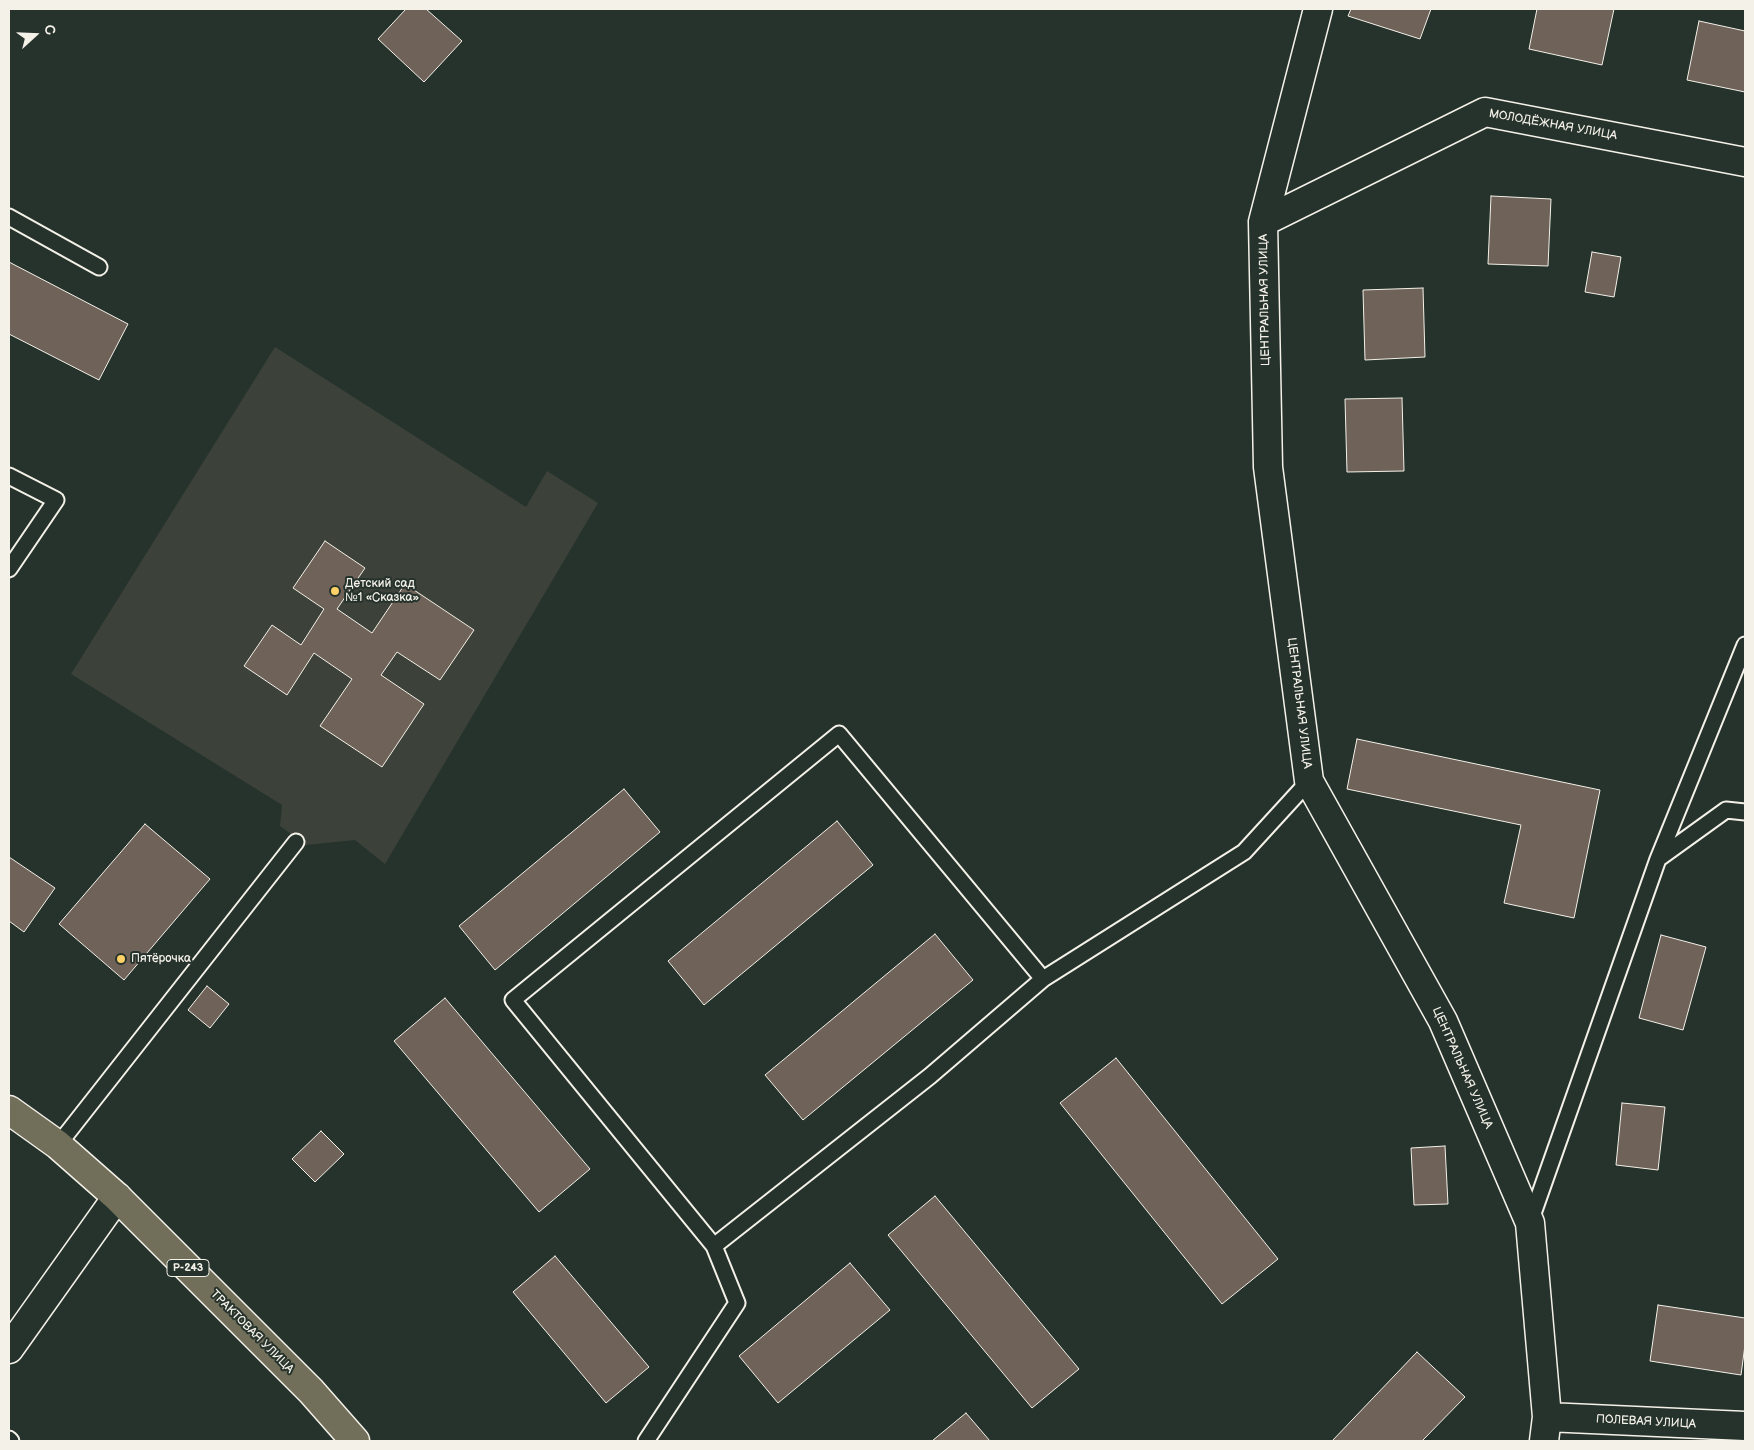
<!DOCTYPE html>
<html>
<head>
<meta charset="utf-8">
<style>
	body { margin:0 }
	#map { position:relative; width:1754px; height:1450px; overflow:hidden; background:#26332d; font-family:"Balsamiq Sans",sans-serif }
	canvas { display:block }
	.frame { position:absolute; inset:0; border:10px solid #f4f1e8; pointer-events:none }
	.north { position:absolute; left:10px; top:10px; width:50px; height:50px; -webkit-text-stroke:4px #26332d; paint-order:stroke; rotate:70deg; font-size:14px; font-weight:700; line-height:20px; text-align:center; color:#f4f1e8 }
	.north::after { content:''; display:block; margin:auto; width:18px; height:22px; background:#f4f1e8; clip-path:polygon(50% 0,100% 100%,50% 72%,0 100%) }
</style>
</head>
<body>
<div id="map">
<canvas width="1754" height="1450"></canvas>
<div class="frame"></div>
<div class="north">С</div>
</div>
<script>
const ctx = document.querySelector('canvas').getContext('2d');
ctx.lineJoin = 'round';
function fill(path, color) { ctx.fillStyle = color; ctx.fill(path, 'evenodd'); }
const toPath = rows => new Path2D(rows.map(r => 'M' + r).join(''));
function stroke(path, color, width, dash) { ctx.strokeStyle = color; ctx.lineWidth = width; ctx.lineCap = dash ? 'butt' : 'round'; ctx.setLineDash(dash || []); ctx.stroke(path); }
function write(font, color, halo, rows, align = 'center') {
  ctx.font = font + ' "Balsamiq Sans",sans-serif'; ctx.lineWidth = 4; ctx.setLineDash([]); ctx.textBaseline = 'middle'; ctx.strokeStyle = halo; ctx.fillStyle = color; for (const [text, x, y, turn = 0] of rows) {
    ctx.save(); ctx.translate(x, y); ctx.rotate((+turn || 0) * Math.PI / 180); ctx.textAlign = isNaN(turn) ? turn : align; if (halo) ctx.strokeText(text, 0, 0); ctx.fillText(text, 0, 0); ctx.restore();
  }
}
const built = toPath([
	[275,347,526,507,547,471,598,503,385,864,355,840,306,845,280,826,282,805,71,674]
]);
const building = toPath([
	[406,9,426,9,462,41,424,82,378,39,406,9],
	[1351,9,1431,9,1420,39,1348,16,1351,9],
	[1537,9,1614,9,1602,65,1529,49,1537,9],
	[1699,21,1745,31,1745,92,1687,80,1699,21],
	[1491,196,1551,199,1548,266,1488,264,1491,196],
	[1592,252,1621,257,1614,297,1585,292,1592,252],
	[9,262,128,324,99,380,9,334,9,262],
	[1423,288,1425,357,1365,360,1363,290,1423,288],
	[1402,398,1404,471,1347,472,1345,399,1402,398],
	[325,541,365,568,337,609,372,633,405,584,474,630,440,680,397,652,381,675,424,704,382,767,320,726,352,679,314,653,287,695,244,666,272,625,301,645,324,609,293,588,325,541],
	[1357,739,1600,790,1574,918,1504,903,1521,825,1347,789,1357,739],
	[624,789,660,832,495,970,459,926,624,789],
	[837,821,873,865,704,1005,668,961,837,821],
	[145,824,210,879,124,980,59,924,145,824],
	[9,857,55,888,24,932,9,921,9,857],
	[935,934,973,980,803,1120,765,1075,935,934],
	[1661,935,1706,947,1683,1030,1639,1018,1661,935],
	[207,986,229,1004,210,1028,188,1010,207,986],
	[445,998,590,1169,539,1212,394,1041,445,998],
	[1116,1058,1278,1259,1222,1304,1060,1103,1116,1058],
	[1622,1103,1665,1107,1658,1170,1616,1165,1622,1103],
	[321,1131,344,1154,315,1182,292,1159,321,1131],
	[1445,1146,1448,1204,1414,1205,1411,1148,1445,1146],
	[935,1196,1079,1369,1032,1408,888,1235,935,1196],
	[555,1256,649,1367,606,1403,513,1292,555,1256],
	[850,1263,890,1310,778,1403,739,1356,850,1263],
	[1658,1305,1745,1318,1745,1345,1741,1375,1650,1361,1658,1305],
	[1417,1352,1465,1397,1422,1441,1332,1441,1417,1352],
	[966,1413,990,1441,932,1441,966,1413]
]);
const service = toPath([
	[9,217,99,267],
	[9,476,56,500,9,569],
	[1658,859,1726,810,1745,812],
	[1043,979,1244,852,1309,781],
	[58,1145,296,842],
	[1530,1222,1658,859,1745,645],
	[9,1439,11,1441],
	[646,1441,737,1303,714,1246,513,1000,839,734,1043,979,930,1076,714,1246]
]);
const minor = toPath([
	[1318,9,1263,222,1268,467,1309,781,1443,1021,1530,1223,1547,1417,1544,1441],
	[1263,222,1485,112,1745,162],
	[9,1349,117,1197],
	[1547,1417,1745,1426]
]);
const trunk = toPath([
	[9,1110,58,1145,117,1197,311,1391,355,1441]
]);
const markers = [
	[335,591,5,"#ffd166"],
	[121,959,5,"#ffd166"]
];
const shields = [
	[188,1268,42]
];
const shieldNames = [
	["Р-243",188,1268]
];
const streetNames = [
	["МОЛОДЁЖНАЯ УЛИЦА",1553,125,10],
	["ЦЕНТРАЛЬНАЯ УЛИЦА",1265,300,-91],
	["ЦЕНТРАЛЬНАЯ УЛИЦА",1299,703,83],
	["ЦЕНТРАЛЬНАЯ УЛИЦА",1462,1068,66],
	["ТРАКТОВАЯ УЛИЦА",252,1332,45],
	["ПОЛЕВАЯ УЛИЦА",1646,1422,3]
];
const poiNames = [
	["Детский сад",345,584],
	["№1 «Сказка»",345,598],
	["Пятёрочка",131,959]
];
fill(built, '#3c413a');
fill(building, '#6e6259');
stroke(building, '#f4f1e8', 1);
stroke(service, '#f4f1e8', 19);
stroke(minor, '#f4f1e8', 31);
stroke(trunk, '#f4f1e8', 31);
stroke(service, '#26332d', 15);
stroke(minor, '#26332d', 28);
stroke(trunk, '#716e59', 28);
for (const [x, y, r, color] of markers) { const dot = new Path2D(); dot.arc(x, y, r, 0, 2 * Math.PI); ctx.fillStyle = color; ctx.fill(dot); stroke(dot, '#26332d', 2); }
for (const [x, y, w] of shields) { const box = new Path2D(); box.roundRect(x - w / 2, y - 8.5, w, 17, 4); ctx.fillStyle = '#26332d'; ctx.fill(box); stroke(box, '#f4f1e8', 1); }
write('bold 11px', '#f4f1e8', null, shieldNames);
write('12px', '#f4f1e8', '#26332d', streetNames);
write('12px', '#f4f1e8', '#26332d', poiNames, 'left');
</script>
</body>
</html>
